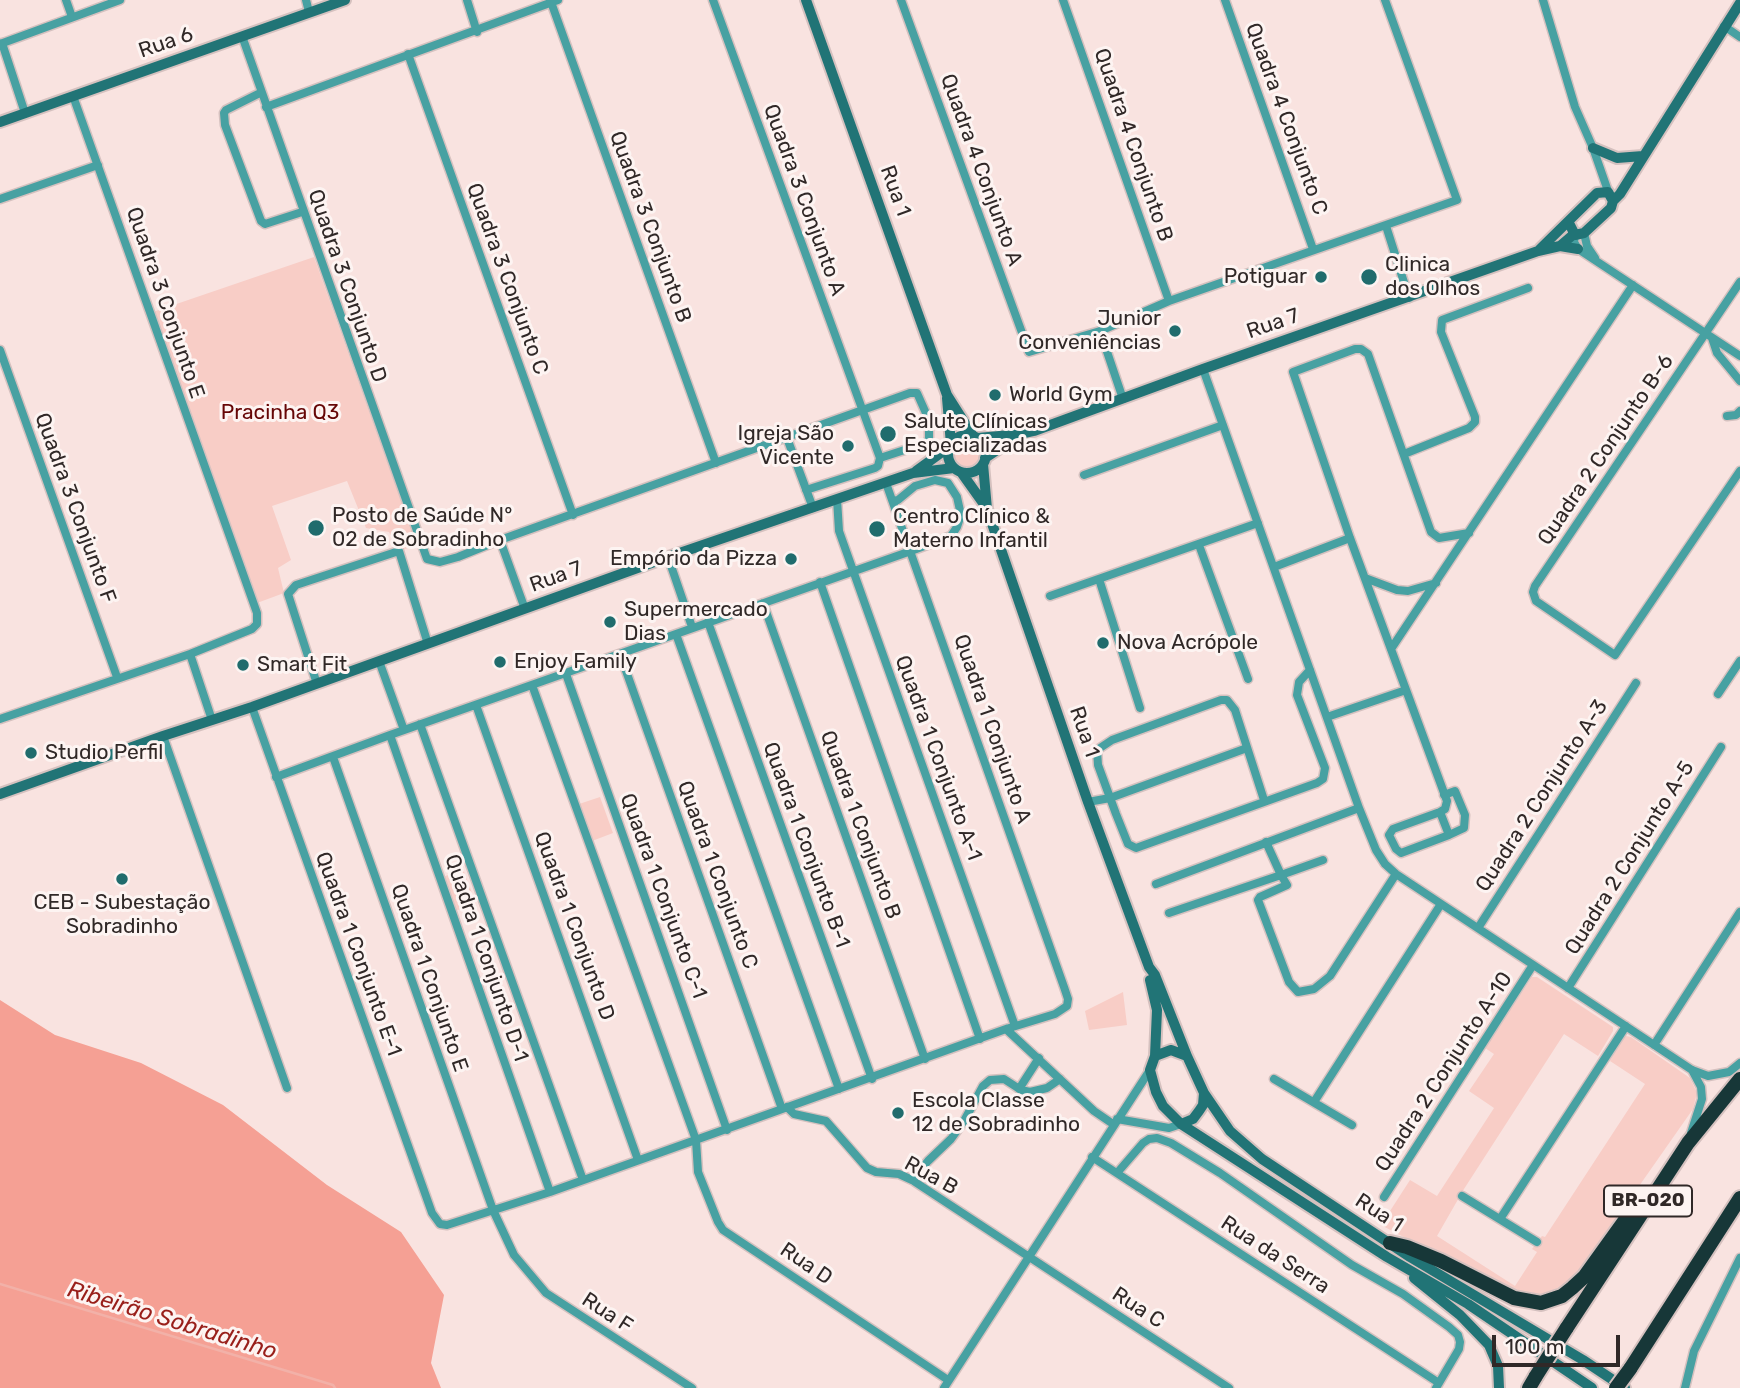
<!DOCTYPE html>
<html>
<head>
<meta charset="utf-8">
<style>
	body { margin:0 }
	#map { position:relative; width:1740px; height:1388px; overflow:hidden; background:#f9e3e0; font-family:Rubik,sans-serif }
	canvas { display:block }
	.scale { position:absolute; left:1492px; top:1335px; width:128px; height:32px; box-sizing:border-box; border:4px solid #302827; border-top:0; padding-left:9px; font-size:21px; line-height:24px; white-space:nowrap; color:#302827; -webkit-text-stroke:5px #fdf4f2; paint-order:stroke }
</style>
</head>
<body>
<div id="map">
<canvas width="1740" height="1388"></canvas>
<div class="scale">100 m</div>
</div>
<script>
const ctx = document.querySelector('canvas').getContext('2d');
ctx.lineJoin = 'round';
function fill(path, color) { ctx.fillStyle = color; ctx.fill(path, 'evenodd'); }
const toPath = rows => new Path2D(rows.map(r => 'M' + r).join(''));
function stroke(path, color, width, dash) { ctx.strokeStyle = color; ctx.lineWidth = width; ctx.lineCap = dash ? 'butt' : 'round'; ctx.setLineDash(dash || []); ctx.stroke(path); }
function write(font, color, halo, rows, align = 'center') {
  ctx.font = font + ' Rubik,sans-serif'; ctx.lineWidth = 6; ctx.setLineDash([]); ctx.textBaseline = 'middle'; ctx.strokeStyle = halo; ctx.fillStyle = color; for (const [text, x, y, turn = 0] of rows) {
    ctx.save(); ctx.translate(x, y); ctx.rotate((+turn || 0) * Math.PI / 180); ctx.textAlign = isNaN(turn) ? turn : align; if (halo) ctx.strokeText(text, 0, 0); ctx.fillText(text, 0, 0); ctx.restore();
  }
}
const green = toPath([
	[314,257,417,545,399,551,389,532,366,528,347,481,272,506,291,560,278,568,284,593,257,603,153,312],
	'951 454a16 16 0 1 1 32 0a16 16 0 1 1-32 0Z',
	[600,797,613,833,592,841,579,804],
	[463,869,476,904,455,911,443,877],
	[1532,977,1537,977,1613,1027,1613,1031,1598,1056,1564,1034,1464,1189,1437,1236,1515,1286,1537,1252,1532,1249,1542,1236,1545,1237,1645,1084,1610,1061,1622,1039,1626,1036,1631,1037,1690,1078,1697,1093,1693,1109,1574,1279,1566,1289,1542,1298,1509,1293,1381,1225,1410,1180,1437,1196,1494,1108,1469,1091,1494,1054,1485,1048],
	[1123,992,1127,1025,1089,1030,1085,1011]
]);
const forest = toPath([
	[0,1000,55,1035,141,1063,223,1105,327,1185,401,1232,444,1295,431,1363,441,1388,0,1388]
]);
const stream = toPath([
	[0,1284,333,1385,335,1388]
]);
const street = toPath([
	[66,0,72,17],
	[306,0,309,12],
	[467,0,477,32],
	[713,0,880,458,878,466,875,468,806,490],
	[901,0,1029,352,1100,331,1169,301,1457,200,1385,0],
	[1063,0,1169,301],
	[1225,0,1313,249],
	[1543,0,1575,107,1593,148,1608,191],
	[551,2,716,463],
	[1724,26,1740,37],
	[242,36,427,559,440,562,458,557,500,540,910,393,917,393,929,420,929,439,926,443,880,458],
	[2,43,25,113],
	[0,44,120,0],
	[408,54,573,515],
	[260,93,226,110,224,113,225,125,261,221,265,224,302,212],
	[73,96,257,613,257,624,252,629,190,654,212,720],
	[266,107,558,0],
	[0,199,98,165],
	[1386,226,1409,298],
	[1584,233,1587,246,1595,258],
	[1575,235,1574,242,1578,249,1740,356],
	[1740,282,1535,586,1533,592,1536,601,1615,655,1740,471],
	[1100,331,1123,399],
	[1712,338,1717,353,1740,381],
	[0,350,117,677],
	[1203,369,1359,808,1376,850,1385,864,1396,874,1692,1070,1708,1076,1729,1072,1740,1063],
	[1727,416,1736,415,1740,411],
	[787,438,813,508],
	[1404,454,1469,428,1475,422,1475,417,1441,332,1442,320,1528,288],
	[1084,475,1223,425],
	[837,499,839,531,1015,1026],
	[500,540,525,609],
	[1199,545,1248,679],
	[668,557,692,627],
	[1274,567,1350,538],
	[1365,578,1397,590,1408,591,1436,583],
	[1099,579,1140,708],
	[820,582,980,1039],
	[1050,596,1258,523],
	[763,603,925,1059],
	[708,622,872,1079],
	[676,634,839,1089],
	[1391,649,1633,285],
	[620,654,782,1109],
	[379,661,404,730],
	[566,674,727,1130],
	[317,684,288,594,296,585,399,551,428,644],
	[532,685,696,1140,698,1172,718,1222,723,1230,948,1380],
	[1718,694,1740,661],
	[476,705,638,1160],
	[252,707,432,1213,440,1224,447,1225,550,1192,1006,1029,1055,1014,1067,1006,1068,999,1064,987,886,483],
	[1327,717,1406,690],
	[0,719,190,654],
	[420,724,583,1180],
	[390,735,550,1192],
	[163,736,287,1088],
	[333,757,493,1210,514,1255,546,1293,692,1388],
	[276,777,390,735,911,551,951,536,957,527,961,515,957,497,948,483,935,480,915,486,898,500,893,501],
	[1264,800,1235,710,1227,700,1221,700,1112,740,1097,750,1098,765,1116,814,1128,844,1136,848,1317,783,1323,779,1325,768,1297,695,1299,682,1310,670],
	[1088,802,1110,798,1247,748],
	[1440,812,1449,835,1464,828,1465,815,1455,791,1444,795],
	[1449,835,1401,853,1396,849,1389,835,1393,829,1440,812,1445,809,1447,801,1350,538,1293,372,1355,349,1361,349,1368,354,1431,532,1439,538,1469,533],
	[1323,860,1281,875,1287,885,1260,897,1258,900,1289,982,1298,992,1314,989,1330,976,1396,874],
	[1156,884,1359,808],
	[1169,913,1281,875,1266,842],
	[1478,928,1636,683],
	[1568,988,1721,747],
	[1006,1029,1094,1111,1113,1124],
	[1654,1045,1740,912],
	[1274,1079,1352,1125],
	[1019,1089,1039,1058],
	[1314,1102,1441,904],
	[787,1107,794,1114,826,1121,867,1168,876,1172,899,1174,912,1180,1229,1388],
	[1117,1119,1169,1128,1181,1124],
	[1691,1133,1702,1099,1701,1087,1692,1070],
	[1092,1157,1439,1383],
	[1117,1173,1143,1143,1149,1139,1157,1138,1171,1143,1220,1173,1352,1265,1403,1294,1449,1327,1458,1335,1460,1342,1459,1349,1436,1388],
	[912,1180,928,1161,951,1139,964,1121,983,1086,990,1080,1004,1079,1021,1090,1030,1092,1047,1088,1060,1079],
	[1462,1196,1537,1242],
	[1384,1197,1533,965],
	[1500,1219,1626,1026],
	[944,1388,1150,1070],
	[1685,1388,1694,1351,1740,1258]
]);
const secondary = toPath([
	[806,0,947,395,973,436],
	[0,122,345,0],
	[1593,148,1617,158,1643,156],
	[1569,223,1575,235,1584,233,1611,208,1613,201,1620,194,1740,3],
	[1560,246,1578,249],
	[1540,249,1597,193,1608,192,1613,201],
	[947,398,951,444],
	'948 454a19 19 0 1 1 38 0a19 19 0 1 1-38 0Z',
	[978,438,1021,434,1034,431,1203,369,1538,251,1560,246,1574,234],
	[985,458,1018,436],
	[983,464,987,509,1088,802,1149,967,1155,975,1187,1056],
	[916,471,949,447],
	[961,472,986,507],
	[0,794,163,736,252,707,668,557,913,473,954,468],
	[1150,980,1157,1010,1155,1056],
	[1171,1050,1187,1056,1204,1093,1203,1105,1199,1111,1193,1119,1181,1124,1163,1106,1156,1092,1150,1070,1155,1056,1171,1050],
	[1204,1093,1230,1131,1262,1159,1410,1257,1583,1360,1625,1388],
	[1181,1124,1387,1257,1468,1304,1592,1388],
	[1414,1278,1460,1315,1489,1345,1498,1366,1499,1388]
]);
const highway = toPath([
	[1390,1243,1407,1247,1441,1261,1514,1298,1541,1303,1562,1296,1572,1288,1584,1277,1625,1220,1649,1201],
	[1566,1329,1688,1143,1740,1079],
	[1630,1369,1740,1198],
	[1529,1388,1536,1376]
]);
const highwayBridge = toPath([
	[1536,1376,1566,1329],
	[1616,1388,1630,1369]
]);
const markers = [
	[1321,277,7,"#206c6d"],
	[1369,277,9,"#206c6d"],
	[1175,331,7,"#206c6d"],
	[995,395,7,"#206c6d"],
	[888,434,9,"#206c6d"],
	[848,446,7,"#206c6d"],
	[316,528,9,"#206c6d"],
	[877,529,9,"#206c6d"],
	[791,559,7,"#206c6d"],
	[610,622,7,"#206c6d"],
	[1103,643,7,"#206c6d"],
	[500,662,7,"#206c6d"],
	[243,665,7,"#206c6d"],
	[31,753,7,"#206c6d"],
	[122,879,7,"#206c6d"],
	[898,1113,7,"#206c6d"]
];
const shields = [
	[1648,1201,88]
];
const shieldNames = [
	["BR-020",1648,1201]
];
const streetNames = [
	["Rua 6",166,43,-19],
	["Quadra 4 Conjunto C",1286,119,70],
	["Quadra 4 Conjunto B",1133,145,71],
	["Quadra 4 Conjunto A",981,170,70],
	["Rua 1",895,191,70],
	["Quadra 3 Conjunto A",804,200,70],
	["Quadra 3 Conjunto B",650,227,70],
	["Quadra 3 Conjunto C",507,279,70],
	["Quadra 3 Conjunto D",347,286,71],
	["Quadra 3 Conjunto E",165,303,71],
	["Rua 7",1273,324,-19],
	["Quadra 2 Conjunto B-6",1606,450,-56],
	["Quadra 3 Conjunto F",75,508,70],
	["Rua 7",556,577,-20],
	["Quadra 1 Conjunto A",992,729,71],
	["Rua 1",1084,732,71],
	["Quadra 1 Conjunto A-1",938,758,70],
	["Quadra 2 Conjunto A-3",1542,796,-57],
	["Quadra 1 Conjunto B",860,825,70],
	["Quadra 1 Conjunto B-1",806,845,70],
	["Quadra 2 Conjunto A-5",1630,858,-58],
	["Quadra 1 Conjunto C",717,875,70],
	["Quadra 1 Conjunto C-1",663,896,70],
	["Quadra 1 Conjunto D",574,926,70],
	["Quadra 1 Conjunto E-1",358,954,70],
	["Quadra 1 Conjunto D-1",486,958,71],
	["Quadra 1 Conjunto E",429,978,71],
	["Quadra 2 Conjunto A-10",1444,1072,-57],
	["Rua B",931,1176,29],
	["Rua 1",1379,1213,33],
	["Rua da Serra",1275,1255,33],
	["Rua D",806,1264,34],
	["Rua C",1138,1308,33],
	["Rua F",607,1313,33]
];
const poiNames = [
	["Clinica",1385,265],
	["dos Olhos",1385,289],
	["Potiguar",1307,277,"right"],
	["Junior",1161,319,"right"],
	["Conveniências",1161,343,"right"],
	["World Gym",1009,395],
	["Salute Clínicas",904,422],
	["Especializadas",904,446],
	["Igreja São",834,434,"right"],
	["Vicente",834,458,"right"],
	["Posto de Saúde N°",332,516],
	["02 de Sobradinho",332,540],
	["Centro Clínico &",893,517],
	["Materno Infantil",893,541],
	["Empório da Pizza",777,559,"right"],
	["Supermercado",624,610],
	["Dias",624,634],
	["Nova Acrópole",1117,643],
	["Enjoy Family",514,662],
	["Smart Fit",257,665],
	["Studio Perfil",45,753],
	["CEB - Subestação",122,903,"center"],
	["Sobradinho",122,927,"center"],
	["Escola Classe",912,1101],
	["12 de Sobradinho",912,1125]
];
const parkNames = [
	["Pracinha Q3",280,413]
];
const waterNames = [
	["Ribeirão Sobradinho",172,1321,17]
];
fill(green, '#f8cdc6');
fill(forest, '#f5a094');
stroke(stream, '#f2b1a8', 2.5);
stroke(street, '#d5c1bf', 11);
stroke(secondary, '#d5c1bf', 14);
stroke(highway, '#d5c1bf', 18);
stroke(street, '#47a1a2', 8);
stroke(secondary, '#217476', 10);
stroke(highway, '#173738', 14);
stroke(highwayBridge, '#d5c1bf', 18, []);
stroke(highwayBridge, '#173738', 14);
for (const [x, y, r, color] of markers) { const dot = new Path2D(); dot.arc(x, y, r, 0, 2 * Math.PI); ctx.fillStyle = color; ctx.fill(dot); stroke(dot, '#fdf4f2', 2.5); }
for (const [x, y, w] of shields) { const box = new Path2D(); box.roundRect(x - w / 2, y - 15.5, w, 31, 5); ctx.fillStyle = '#fdf4f2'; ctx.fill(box); stroke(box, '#302827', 2); }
write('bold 19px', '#302827', null, shieldNames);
write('21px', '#302827', '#fdf4f2', streetNames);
write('21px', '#302827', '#fdf4f2', poiNames, 'left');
write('21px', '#660606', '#fdf4f2', parkNames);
write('italic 23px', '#991f1a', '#fdf4f2', waterNames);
</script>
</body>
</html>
